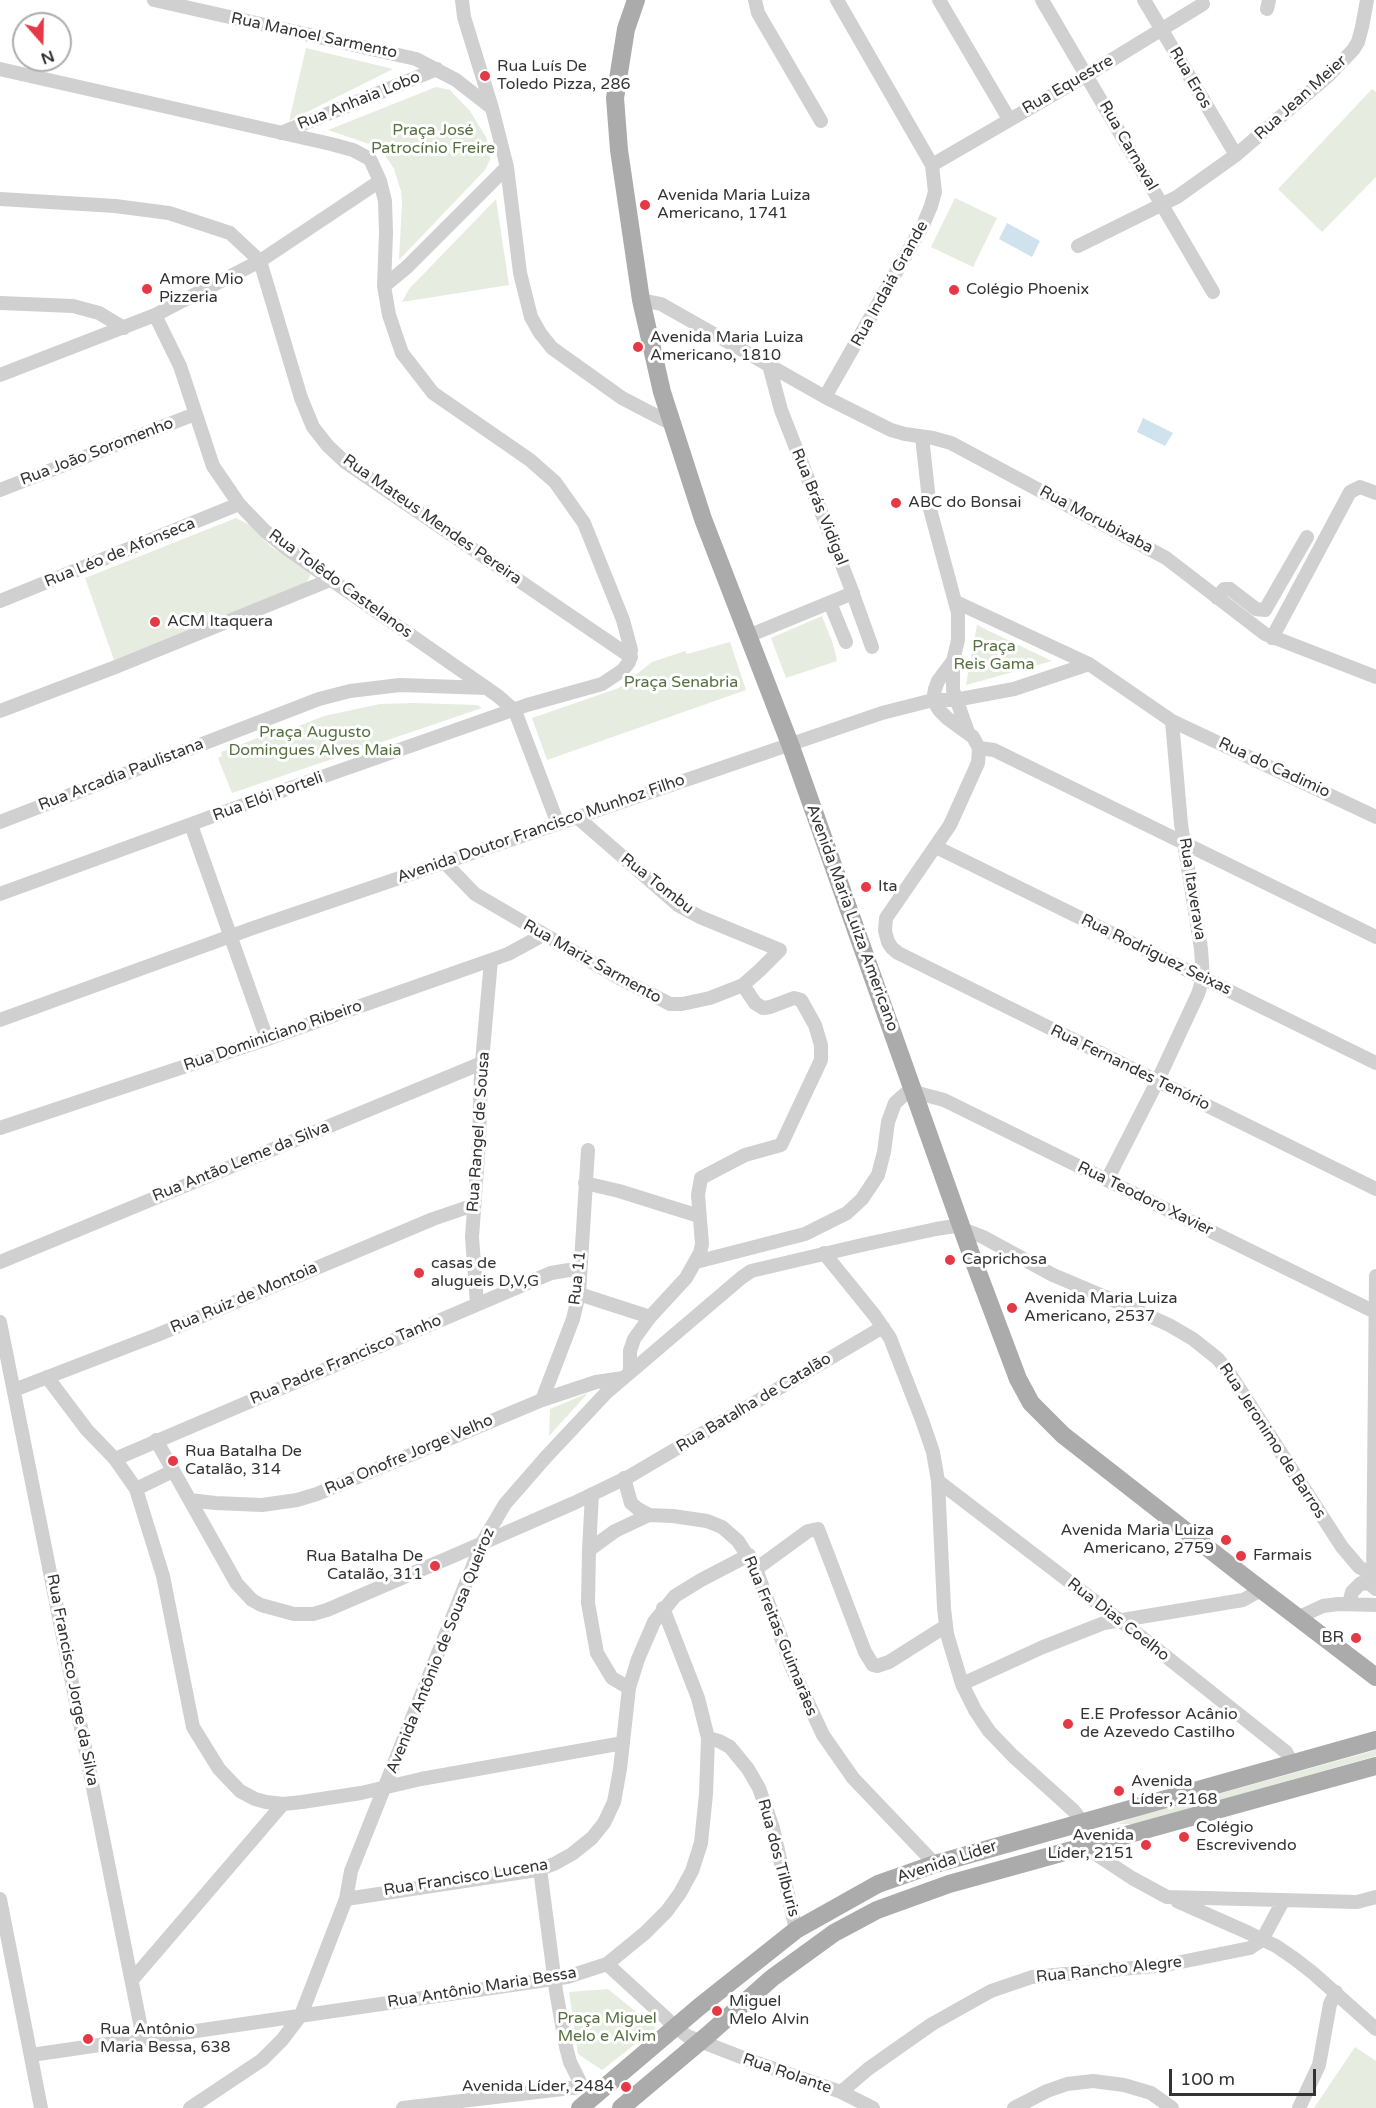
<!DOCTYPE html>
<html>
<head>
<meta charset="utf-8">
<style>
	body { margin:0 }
	#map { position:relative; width:1376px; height:2108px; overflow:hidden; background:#fff; font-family:"Varela Round",sans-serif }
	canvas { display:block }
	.north { position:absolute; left:12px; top:12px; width:60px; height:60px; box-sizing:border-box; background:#fff; border:2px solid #adadad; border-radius:50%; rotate:160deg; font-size:16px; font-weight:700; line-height:24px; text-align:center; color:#333 }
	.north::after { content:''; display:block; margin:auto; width:21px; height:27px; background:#e63946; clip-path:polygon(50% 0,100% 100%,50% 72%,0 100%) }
	.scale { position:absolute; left:1169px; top:2069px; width:147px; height:27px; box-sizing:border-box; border:3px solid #333; border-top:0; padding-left:8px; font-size:18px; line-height:21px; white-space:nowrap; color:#333; -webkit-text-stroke:4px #fff; paint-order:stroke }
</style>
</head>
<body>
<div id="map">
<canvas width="1376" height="2108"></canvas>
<div class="north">N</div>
<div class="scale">100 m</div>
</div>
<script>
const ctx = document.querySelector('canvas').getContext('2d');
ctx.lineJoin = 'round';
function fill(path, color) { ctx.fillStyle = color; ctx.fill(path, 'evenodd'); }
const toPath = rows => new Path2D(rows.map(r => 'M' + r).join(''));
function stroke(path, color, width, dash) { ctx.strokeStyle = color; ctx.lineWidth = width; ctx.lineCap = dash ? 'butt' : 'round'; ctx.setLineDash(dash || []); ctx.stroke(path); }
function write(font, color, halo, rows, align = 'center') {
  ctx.font = font + ' "Varela Round",sans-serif'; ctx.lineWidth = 6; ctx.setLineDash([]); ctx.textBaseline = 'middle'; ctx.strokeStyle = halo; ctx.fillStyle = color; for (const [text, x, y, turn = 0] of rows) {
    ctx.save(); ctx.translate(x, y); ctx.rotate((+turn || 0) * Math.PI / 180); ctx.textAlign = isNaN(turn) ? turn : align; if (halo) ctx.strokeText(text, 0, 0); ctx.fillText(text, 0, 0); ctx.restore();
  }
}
const green = toPath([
	[306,48,393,69,289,121],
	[436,87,450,90,470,111,486,137,490,151,490,160,485,170,399,260,402,204,401,191,394,169,385,155,372,145,328,130],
	[1372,89,1376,92,1376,177,1322,232,1278,189],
	[955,198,997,218,973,267,931,247],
	[496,199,509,285,402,302,409,289],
	[236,518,250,525,270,546,311,574,306,584,114,660,85,578],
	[822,616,833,644,837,661,786,678,771,638],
	[977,625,989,631,1052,661,966,685],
	[730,642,746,690,547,760,532,718,619,688,652,662,685,651,687,654],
	[414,703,477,705,482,708,232,793,218,758,222,756,221,752,276,731,278,734,324,716,380,704],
	[588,1393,549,1436,550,1409],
	[1376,1750,1376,1756,1134,1824,1117,1824,1132,1818],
	[608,1989,656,2028,602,2070,578,2054,569,1992],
	[1355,2047,1376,2061,1376,2108,1314,2108]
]);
const water = toPath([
	[1007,223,1040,241,1032,257,999,239],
	[1143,418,1173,433,1165,446,1137,432]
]);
const minor = toPath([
	[154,0,416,59,456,80,492,108],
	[462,0,464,17,492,108,507,167,520,273,531,317,540,333,552,348,622,398,672,424],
	[755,0,758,13,821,121],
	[939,0,1009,119],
	[1042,0,1213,292],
	[1144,0,1236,155],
	[1267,9,1269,0],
	[0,69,331,144,353,150,370,159,380,181,385,201,386,233,384,286,389,315,402,353,433,393,530,460,555,482,584,523,623,620,631,650,629,662,623,670,602,684,527,705,279,792,0,894],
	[281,133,437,69],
	[932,165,1087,75,1203,4],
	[0,199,115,206,169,213,230,233,260,261,301,398,313,427,328,446,345,462,631,657],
	[1078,246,1177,197,1236,155,1328,76,1353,50,1358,42,1362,27,1367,0],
	[384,286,407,267,507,167],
	[641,300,661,304,825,397,891,430,905,434,933,438,951,443,1166,558,1265,634,1376,677],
	[0,303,73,306,99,313,124,328],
	[155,315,180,366,213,466,239,504,265,531,287,549,498,696,515,711,558,824],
	[769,365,781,410,849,583,872,647],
	[0,375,155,315,260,261,380,181],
	[825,397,923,225,931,206,935,192,932,165,837,0],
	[922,437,930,509,958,613,958,640,953,661,953,690,968,732],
	[0,490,195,414],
	[1217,598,1224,589,1230,589,1256,609,1265,610,1307,537],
	[0,601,239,504],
	[956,602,1089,664,1172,721,1376,817],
	[830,603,846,642],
	[748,636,853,593],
	[1272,638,1350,492,1360,487,1376,493],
	[953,661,938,681,935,689,933,700,939,710,947,718,973,737,979,748,978,763,950,825,886,918,885,931,888,942,892,948,898,953,1376,1189],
	[0,711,113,668,330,580],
	[979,748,994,750,1376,937],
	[0,822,319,699,350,691,400,685,487,688],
	[191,825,267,1039],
	[936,847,1376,1063],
	[444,862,475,894,619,978,670,1004,682,1004,710,998,743,985,760,970,780,950,700,917,678,905,577,817],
	[0,1020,253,928,882,713,933,700,955,700,1014,689,1089,664],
	[0,1128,267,1039,508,954,543,935],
	[1107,1180,1157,1082,1198,994,1203,978,1201,949,1181,824,1172,721],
	[585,1183,619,1191,699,1216],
	[824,1253,875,1316,890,1338,922,1420,933,1452,938,1481,944,1608,947,1634,962,1684,975,1710,989,1731,1013,1756,1074,1811,1082,1821],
	[0,1262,482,1063],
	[696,1262,805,1234,847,1213,862,1199,878,1175,884,1152,888,1122,895,1103,905,1094,914,1092,944,1100,1375,1312],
	[579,1294,650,1317],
	[477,1304,472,1237,479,1142,481,1073,491,960],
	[0,1322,143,2038],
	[630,1372,630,1351,634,1339,650,1317,686,1278,700,1253,702,1244,698,1195,701,1178,745,1155,781,1145,821,1060,821,1045,815,1025,801,1000,794,998,770,1007,763,1008,755,1003,743,985],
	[47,1377,87,1430,115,1459,136,1489,163,1576,193,1727,219,1769,240,1791,255,1799,266,1802,283,1804,302,1802,361,1793,421,1779,623,1743],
	[14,1390,157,1335,433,1219,474,1205],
	[542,1400,573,1319,579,1294,588,1150],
	[156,1440,237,1584,252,1600,261,1605,294,1614,313,1614,327,1610,453,1556,574,1503,630,1476,883,1327],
	[115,1459,551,1273,569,1270,580,1271],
	[624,1478,631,1503,638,1509,649,1515],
	[938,1481,1139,1635,1286,1752,1293,1764],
	[136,1489,173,1471],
	[190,1500,215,1503,262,1505,297,1500,317,1494,542,1400,596,1382,623,1378],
	[589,1550,592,1494],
	[756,1569,808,1531,818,1529,865,1652,873,1665,877,1666,889,1662,946,1626],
	[1373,1585,1376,1276],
	[1349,1604,1352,1592,1361,1583,1370,1584,1376,1589],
	[1297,1618,1323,1606,1338,1604,1376,1605],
	[962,1684,1043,1647,1104,1623,1243,1600,1261,1590],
	[629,1688,612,1678,597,1653,588,1603,589,1550,615,1531,649,1515,673,1516,707,1521,722,1527,738,1541,756,1569,792,1668,823,1735,853,1778,935,1864],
	[708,1738,719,1741,730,1747,748,1769,759,1788,773,1828,796,1930],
	[1085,1847,1132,1878,1167,1897,1357,1902,1376,1897],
	[540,1869,556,1991,566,2047,570,2062,582,2086],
	[0,1899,41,2108],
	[346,1899,537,1870,554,1864,572,1854,592,1838,604,1823,614,1802,620,1769,629,1688,638,1659,654,1622,675,1596,701,1580,749,1555],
	[1177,1901,1249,1933,1276,1946,1295,1959,1313,1973,1376,2029],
	[607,1964,668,2020,687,2036,746,2059,841,2092,873,2108],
	[132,1980,283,1804],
	[31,2055,567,1977,607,1964,645,1933,667,1911,680,1893,692,1871,701,1843,706,1794,708,1738,698,1698,663,1608],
	[841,2092,868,2069,932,2024,991,1991,1032,1977,1166,1965,1250,1948,1262,1940,1283,1901],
	[190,2108,262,2060,282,2040,301,2015,346,1899,351,1871,482,1543,505,1504,546,1457,606,1393,741,1278,751,1271,862,1245,936,1229,955,1226,983,1237,1053,1275,1136,1310,1169,1325,1193,1339,1218,1359,1232,1377,1342,1547,1359,1567,1373,1575],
	[403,2108,588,2086],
	[1014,2108,1047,2091,1067,2084,1093,2081,1124,2085,1151,2093,1172,2108],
	[1299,2108,1319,2065,1330,2004,1336,1992]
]);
const major = toPath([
	[636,0,626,29,615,98,619,150,641,300,662,392,703,519,790,744,971,1254,1018,1379,1031,1403,1063,1435,1246,1578,1376,1677],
	[580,2108,699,2007,796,1930,878,1884,935,1864,1376,1740],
	[621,2108,709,2034,772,1978,834,1933,877,1910,949,1884,1376,1766]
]);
const markers = [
	[485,76,6,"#e63946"],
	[645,205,6,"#e63946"],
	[147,289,6,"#e63946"],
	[954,290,6,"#e63946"],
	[638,347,6,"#e63946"],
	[896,503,6,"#e63946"],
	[155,622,6,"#e63946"],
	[866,887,6,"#e63946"],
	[950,1260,6,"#e63946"],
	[419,1273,6,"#e63946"],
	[1012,1308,6,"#e63946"],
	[173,1461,6,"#e63946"],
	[1226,1540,6,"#e63946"],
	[1241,1556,6,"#e63946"],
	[435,1566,6,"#e63946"],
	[1356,1638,6,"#e63946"],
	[1068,1724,6,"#e63946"],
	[1119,1791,6,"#e63946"],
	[1184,1837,6,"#e63946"],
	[1146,1845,6,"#e63946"],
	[717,2011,6,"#e63946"],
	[88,2039,6,"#e63946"],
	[626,2087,6,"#e63946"]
];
const streetNames = [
	["Rua Manoel Sarmento",314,36,12],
	["Rua Eros",1190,78,60],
	["Rua Equestre",1068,85,-30],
	["Rua Jean Meier",1301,98,-42],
	["Rua Anhaia Lobo",359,101,-22],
	["Rua Carnaval",1128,146,60],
	["Rua Indaiá Grande",890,284,-61],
	["Rua João Soromenho",97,452,-21],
	["Rua Brás Vidigal",819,507,68],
	["Rua Mateus Mendes Pereira",432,520,35],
	["Rua Morubixaba",1096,520,28],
	["Rua Léo de Afonseca",120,553,-22],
	["Rua Tolêdo Castelanos",340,584,36],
	["Rua do Cadimio",1274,768,25],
	["Rua Arcadia Paulistana",121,775,-21],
	["Rua Elói Porteli",268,797,-20],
	["Avenida Doutor Francisco Munhoz Filho",541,829,-19],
	["Rua Tombu",657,884,38],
	["Rua Itaverava",1192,889,81],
	["Avenida Maria Luiza Americano",852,918,70],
	["Rua Rodriguez Seixas",1156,955,26],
	["Rua Mariz Sarmento",592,962,29],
	["Rua Dominiciano Ribeiro",273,1036,-19],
	["Rua Fernandes Tenório",1130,1068,26],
	["Rua Rangel de Sousa",479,1132,-86],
	["Rua Antão Leme da Silva",241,1162,-22],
	["Rua Teodoro Xavier",1145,1199,26],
	["Rua 11",578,1278,-84],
	["Rua Ruiz de Montoia",244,1298,-23],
	["Rua Padre Francisco Tanho",346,1360,-23],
	["Rua Batalha de Catalão",754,1403,-31],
	["Rua Jeronimo de Barros",1272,1441,57],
	["Rua Onofre Jorge Velho",409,1455,-23],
	["Rua Dias Coelho",1118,1620,38],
	["Rua Freitas Guimarães",780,1636,68],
	["Avenida Antônio de Sousa Queiroz",441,1651,-68],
	["Rua Francisco Jorge da Silva",72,1680,79],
	["Rua dos Tilburis",778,1858,75],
	["Avenida Líder",947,1862,-18],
	["Rua Francisco Lucena",466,1878,-9],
	["Rua Rancho Alegre",1109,1970,-6],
	["Rua Antônio Maria Bessa",482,1988,-9],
	["Rua Rolante",787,2074,19]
];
const poiNames = [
	["Rua Luís De",497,67],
	["Toledo Pizza, 286",497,85],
	["Avenida Maria Luiza",657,196],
	["Americano, 1741",657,214],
	["Amore Mio",159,280],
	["Pizzeria",159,298],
	["Colégio Phoenix",966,290],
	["Avenida Maria Luiza",650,338],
	["Americano, 1810",650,356],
	["ABC do Bonsai",908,503],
	["ACM Itaquera",167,622],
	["Ita",878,887],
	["Caprichosa",962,1260],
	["casas de",431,1264],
	["alugueis D,V,G",431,1282],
	["Avenida Maria Luiza",1024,1299],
	["Americano, 2537",1024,1317],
	["Rua Batalha De",185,1452],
	["Catalão, 314",185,1470],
	["Avenida Maria Luiza",1214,1531,"right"],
	["Americano, 2759",1214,1549,"right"],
	["Farmais",1253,1556],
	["Rua Batalha De",423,1557,"right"],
	["Catalão, 311",423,1575,"right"],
	["BR",1344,1638,"right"],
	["E.E Professor Acânio",1080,1715],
	["de Azevedo Castilho",1080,1733],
	["Avenida",1131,1782],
	["Líder, 2168",1131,1800],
	["Colégio",1196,1828],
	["Escrevivendo",1196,1846],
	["Avenida",1134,1836,"right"],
	["Líder, 2151",1134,1854,"right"],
	["Miguel",729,2002],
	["Melo Alvin",729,2020],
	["Rua Antônio",100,2030],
	["Maria Bessa, 638",100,2048],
	["Avenida Líder, 2484",614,2087,"right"]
];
const parkNames = [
	["Praça José",433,131],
	["Patrocínio Freire",433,149],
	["Praça",994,647],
	["Reis Gama",994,665],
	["Praça Senabria",681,683],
	["Praça Augusto",315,733],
	["Domingues Alves Maia",315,751],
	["Praça Miguel",607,2019],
	["Melo e Alvim",607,2037]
];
fill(green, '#e6ecdf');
fill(water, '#cfe2ee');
stroke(minor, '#d0d0d0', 14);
stroke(major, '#ababab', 18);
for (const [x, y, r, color] of markers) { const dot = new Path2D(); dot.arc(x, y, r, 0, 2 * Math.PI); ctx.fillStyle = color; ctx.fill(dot); stroke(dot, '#fff', 2); }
write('16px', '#333', '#fff', streetNames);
write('16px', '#333', '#fff', poiNames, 'left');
write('16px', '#56703f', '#fff', parkNames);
</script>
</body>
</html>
